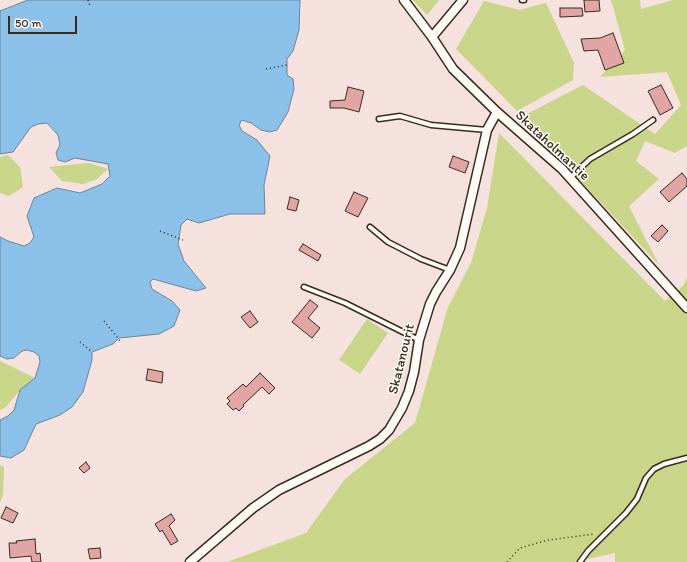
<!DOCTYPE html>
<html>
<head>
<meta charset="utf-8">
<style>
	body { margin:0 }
	#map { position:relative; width:687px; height:562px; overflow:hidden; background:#f5e2de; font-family:Itim,sans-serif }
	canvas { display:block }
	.scale { position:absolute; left:8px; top:16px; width:69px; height:18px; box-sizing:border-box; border:2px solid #3b2a1e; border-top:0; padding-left:5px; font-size:12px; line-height:14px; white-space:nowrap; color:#3b2a1e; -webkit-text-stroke:3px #fdfcf7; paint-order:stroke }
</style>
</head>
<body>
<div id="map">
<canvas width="687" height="562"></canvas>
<div class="scale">50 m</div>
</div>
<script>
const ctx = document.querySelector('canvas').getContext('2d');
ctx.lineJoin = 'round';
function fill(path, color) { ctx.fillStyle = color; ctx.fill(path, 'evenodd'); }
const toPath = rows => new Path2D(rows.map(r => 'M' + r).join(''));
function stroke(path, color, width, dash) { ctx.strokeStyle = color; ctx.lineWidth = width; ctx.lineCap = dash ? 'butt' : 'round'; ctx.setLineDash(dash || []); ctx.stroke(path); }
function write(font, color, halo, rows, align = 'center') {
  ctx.font = font + ' Itim,sans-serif'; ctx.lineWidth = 3; ctx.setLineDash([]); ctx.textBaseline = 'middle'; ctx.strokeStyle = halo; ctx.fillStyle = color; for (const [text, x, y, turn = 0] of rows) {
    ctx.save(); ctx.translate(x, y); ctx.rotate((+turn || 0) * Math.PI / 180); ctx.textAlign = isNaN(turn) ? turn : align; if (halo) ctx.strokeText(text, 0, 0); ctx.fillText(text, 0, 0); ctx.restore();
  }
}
const green = toPath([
	[413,0,439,0,427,15],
	[611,0,640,0,641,9,673,0,687,0,687,146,675,153,645,141,636,161,659,179,629,206,659,265,521,117,583,85,655,134,681,105,667,72,600,77,625,50],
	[484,1,520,10,546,3,574,63,573,80,517,111,456,49],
	[499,133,665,301,683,286,687,278,687,562,615,562,615,553,574,562,227,562,306,533,345,479,415,423,448,307,471,263,487,208],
	[8,155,20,167,23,187,9,196,0,193,0,157],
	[89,163,108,169,97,179,83,184,62,181,49,167],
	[367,319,388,333,360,374,339,360],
	[0,361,35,378,20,390,6,407,0,410],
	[0,465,4,467,3,495,0,503]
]);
const water = toPath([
	[28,0,300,0,299,30,293,51,287,59,287,75,293,79,294,89,288,112,282,122,277,130,270,132,261,130,251,123,242,120,239,125,242,131,257,140,270,156,264,185,265,214,230,214,199,223,187,219,181,225,178,244,184,261,206,288,196,291,153,279,150,282,152,289,172,301,180,310,174,326,159,334,119,338,113,344,92,352,92,360,83,392,72,407,60,415,36,424,24,450,11,458,0,456,0,420,8,416,14,410,20,390,35,378,40,362,39,356,34,352,27,350,22,351,14,358,7,359,0,356,0,237,8,241,24,246,30,243,34,237,27,216,34,198,57,188,80,193,102,184,110,176,108,164,75,158,65,162,58,160,56,153,60,145,58,135,47,123,38,124,31,127,13,152,0,154,0,11,28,0]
]);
const building = toPath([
	[584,0,599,0,600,11,585,12,584,0],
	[560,8,582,8,583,16,560,17,560,8],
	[613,33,624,63,605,70,598,50,584,51,581,39,600,38,613,33],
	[661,85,673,108,660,115,648,91,661,85],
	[348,87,364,91,359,112,344,108,330,108,330,101,345,100,348,87],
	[453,156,469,162,465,173,449,167,453,156],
	[682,173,687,179,687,186,669,202,660,192,682,173],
	[354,192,368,198,358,217,345,211,354,192],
	[290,197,299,200,296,211,287,209,290,197],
	[662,225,668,231,658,242,651,236,662,225],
	[303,244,321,255,318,261,299,250,303,244],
	[310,300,318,306,308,318,320,328,312,338,292,322,310,300],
	[250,311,258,322,250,328,241,317,250,311],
	[148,369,163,372,162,383,146,380,148,369],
	[260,373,275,388,269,394,262,387,243,405,244,406,239,411,236,408,233,410,227,404,230,401,227,398,243,384,246,387,260,373],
	[86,462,90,468,84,473,79,468,86,462],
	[6,507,18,513,13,523,1,518,6,507],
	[171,514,175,520,169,526,178,541,171,545,162,530,160,532,155,524,171,514],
	[35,539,36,554,40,553,41,562,32,562,31,556,10,558,9,543,17,543,16,541,35,539],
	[100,548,101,558,90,559,88,549,100,548]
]);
const path = toPath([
	[88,0,90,6],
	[266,69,287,65],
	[160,231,183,240],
	[104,321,121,342],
	[80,342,92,352],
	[507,562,520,548,548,540,595,534]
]);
const lane = toPath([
	[522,0,524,0],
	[379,119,400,116,431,125,487,130],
	[570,178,590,159,633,134,653,120],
	[370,227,388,242,421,259,450,270],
	[304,287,345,303,419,340],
	[580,562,588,551,626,513,637,499,646,478,654,469,664,464,687,458]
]);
const street = toPath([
	[404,0,432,37,453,69,497,112,562,169,687,308],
	[432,37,463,0],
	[190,562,253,508,279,490,369,446,380,439,389,430,402,408,409,391,414,372,419,340,430,304,436,292,450,270,460,248,487,130,497,112]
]);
const streetNames = [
	["Skataholmantie",552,146,43],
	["Skatanourit",402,359,-76]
];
fill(green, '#c9d588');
fill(water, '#8bc0e9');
stroke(water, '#6b8498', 1);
fill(building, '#e1a6a3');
stroke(building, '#3b2a1e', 1);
stroke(lane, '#3b2a1e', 7);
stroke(street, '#3b2a1e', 11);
stroke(path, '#3b2a1e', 1.5, [1, 3]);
stroke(lane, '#fdfcf7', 4);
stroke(street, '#fdfcf7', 8);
write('14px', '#3b2a1e', '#fdfcf7', streetNames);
</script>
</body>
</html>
